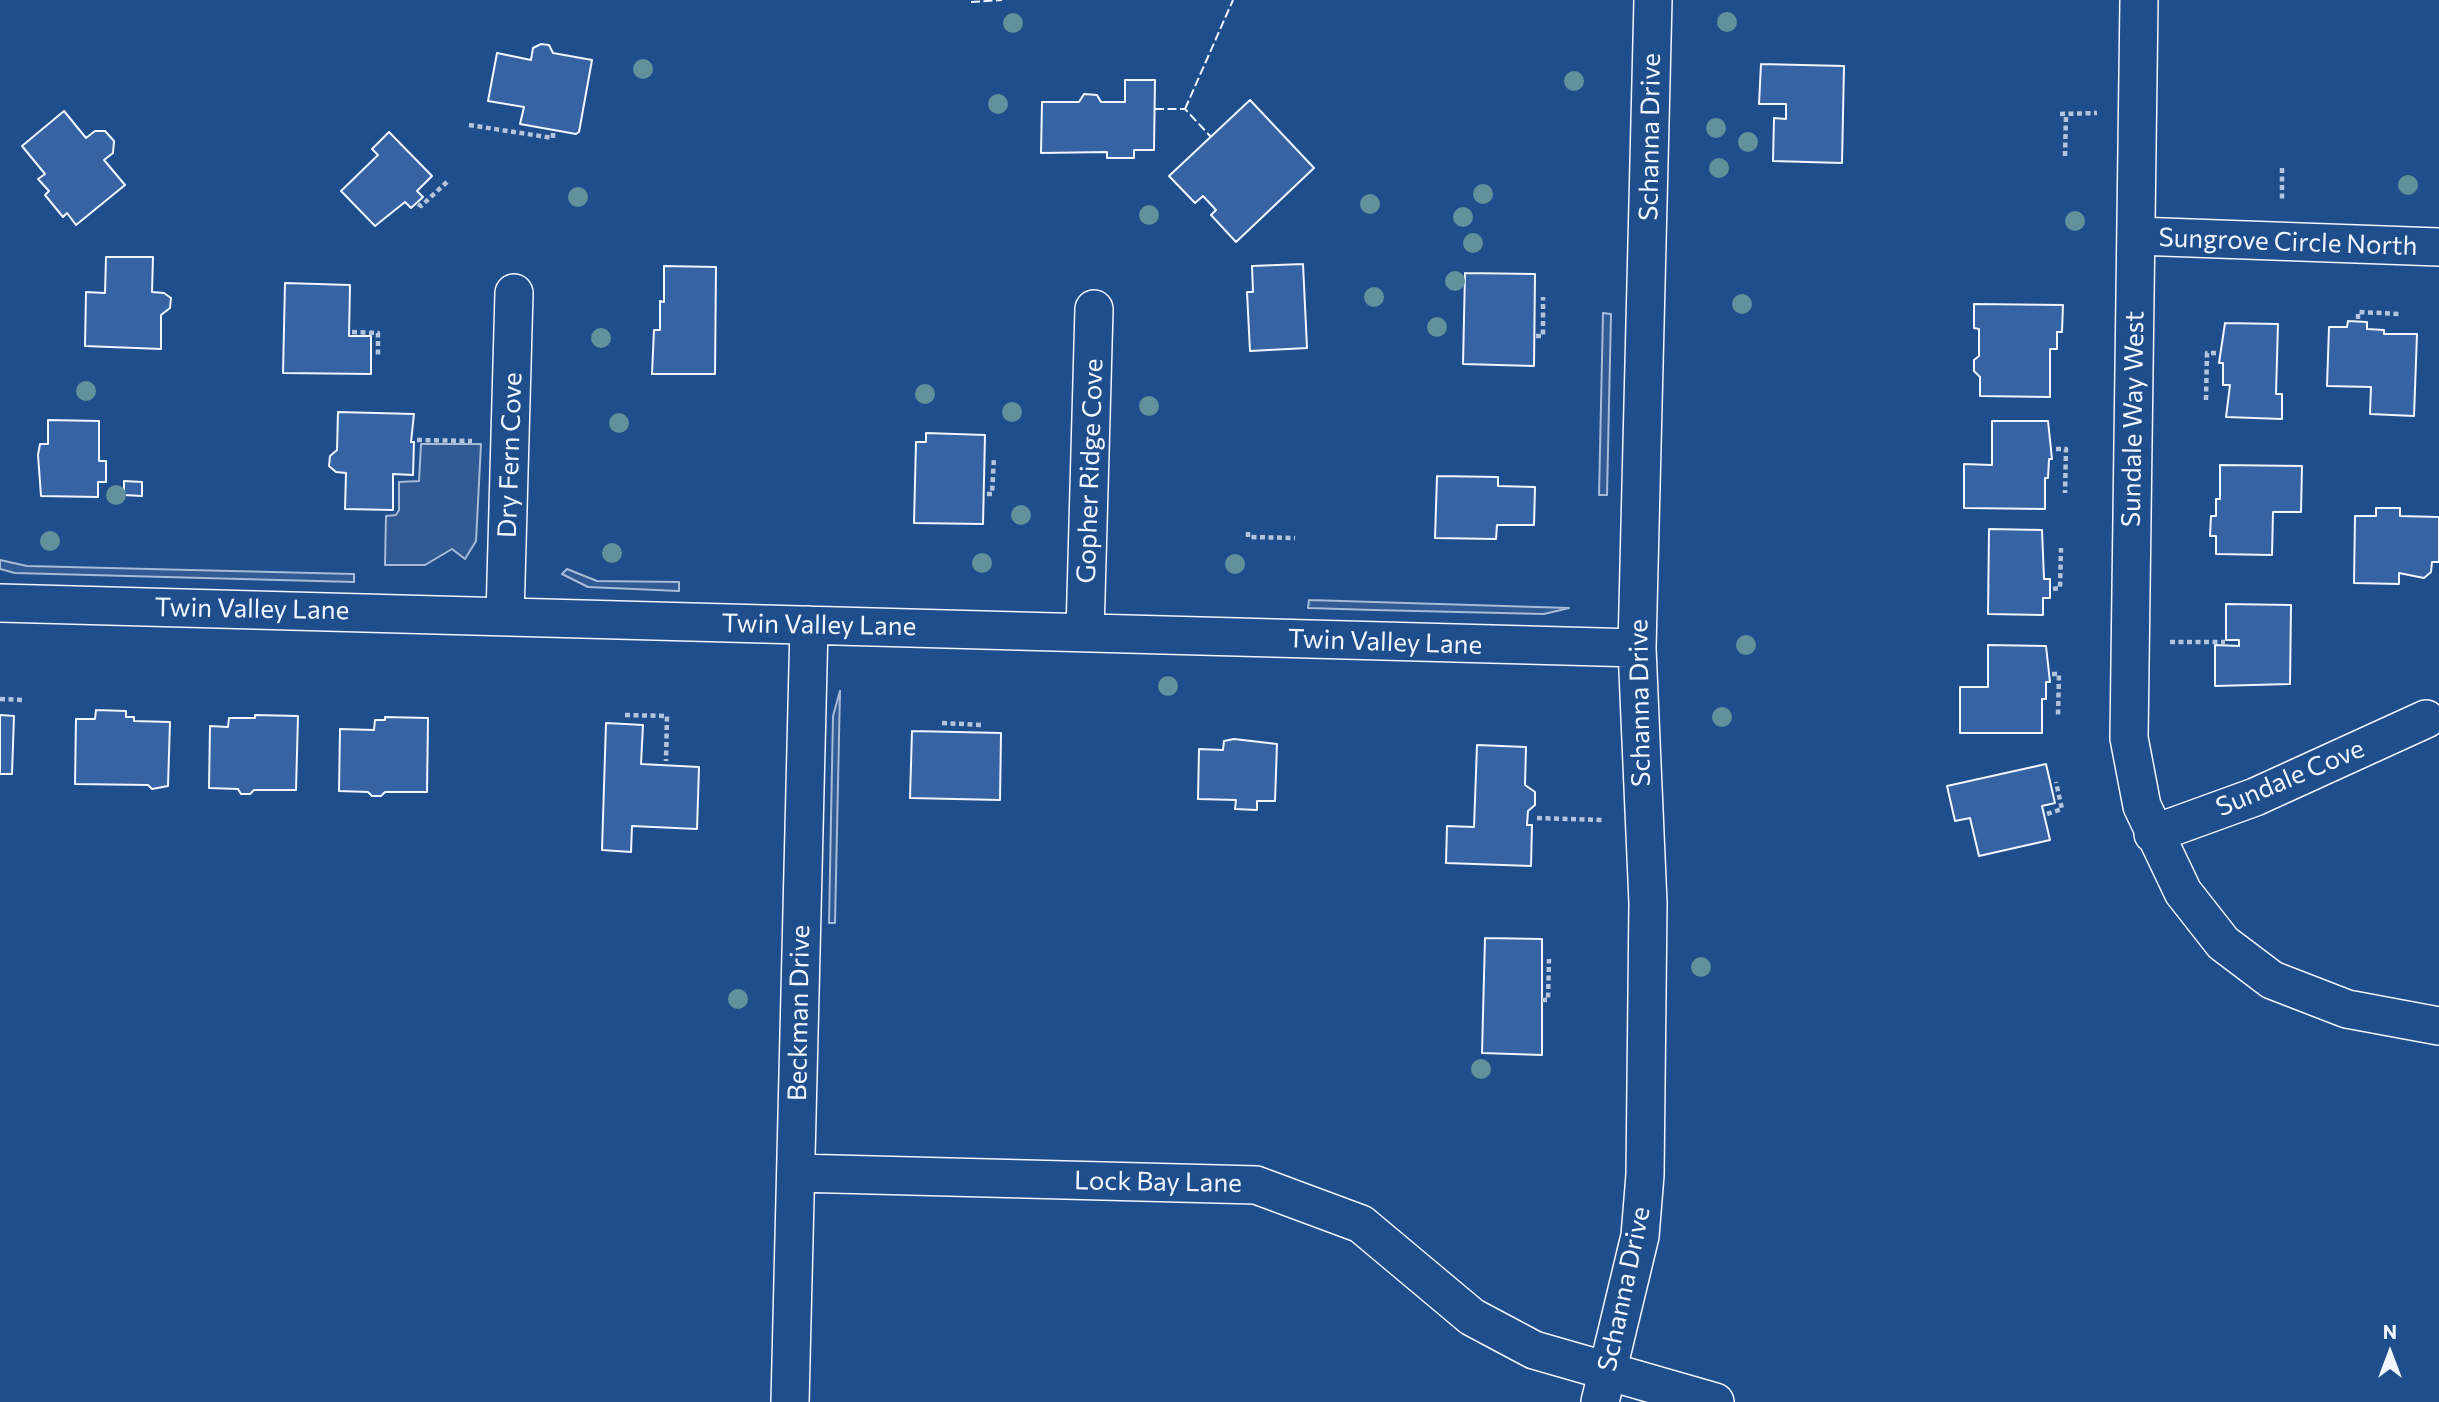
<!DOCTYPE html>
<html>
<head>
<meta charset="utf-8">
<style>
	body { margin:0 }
	#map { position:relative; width:2439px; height:1402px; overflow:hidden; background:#1f4e8c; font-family:Commissioner,sans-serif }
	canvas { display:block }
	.north { position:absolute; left:2355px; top:1318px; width:70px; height:70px; -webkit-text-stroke:5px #1f4e8c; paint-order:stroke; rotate:0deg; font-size:19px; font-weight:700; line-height:28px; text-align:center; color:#f2f6ff }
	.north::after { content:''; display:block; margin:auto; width:24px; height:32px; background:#f2f6ff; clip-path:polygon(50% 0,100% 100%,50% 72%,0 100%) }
</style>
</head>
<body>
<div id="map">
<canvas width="2439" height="1402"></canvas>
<div class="north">N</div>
</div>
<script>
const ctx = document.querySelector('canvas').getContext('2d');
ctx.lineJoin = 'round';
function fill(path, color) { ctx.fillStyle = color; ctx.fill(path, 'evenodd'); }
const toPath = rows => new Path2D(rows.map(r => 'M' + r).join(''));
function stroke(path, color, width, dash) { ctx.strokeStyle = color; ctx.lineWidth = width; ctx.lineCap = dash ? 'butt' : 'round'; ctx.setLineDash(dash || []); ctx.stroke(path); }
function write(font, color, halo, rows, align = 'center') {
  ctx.font = font + ' Commissioner,sans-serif'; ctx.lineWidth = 5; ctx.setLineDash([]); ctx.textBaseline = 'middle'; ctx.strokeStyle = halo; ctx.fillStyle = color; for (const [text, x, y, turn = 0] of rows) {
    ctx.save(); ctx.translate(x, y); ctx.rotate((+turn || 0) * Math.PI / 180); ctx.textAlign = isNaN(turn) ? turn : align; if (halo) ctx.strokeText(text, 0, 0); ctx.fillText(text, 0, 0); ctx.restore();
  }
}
const built = toPath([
	[1603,313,1611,314,1607,495,1599,495,1603,313],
	[421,444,481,444,476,541,465,559,452,549,425,565,385,565,386,516,396,515,399,510,399,482,419,481,421,444],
	[0,560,27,566,354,574,354,582,15,573,0,569,0,560],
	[567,569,597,581,679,582,679,591,588,587,562,574,567,569],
	[1309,600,1569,608,1544,614,1373,610,1308,608,1309,600],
	[840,691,835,923,829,923,833,716,840,691]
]);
const building = toPath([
	[541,44,549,45,553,53,592,60,579,132,576,134,520,124,524,107,488,101,497,53,531,60,533,48,541,44],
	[1761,64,1844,66,1842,163,1773,161,1774,118,1786,119,1786,104,1759,104,1761,64],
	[1125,80,1155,80,1154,150,1134,150,1134,158,1107,158,1107,152,1041,153,1042,102,1079,102,1084,94,1097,95,1101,102,1125,102,1125,80],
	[1250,100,1314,168,1236,242,1211,215,1216,210,1203,196,1195,203,1169,176,1250,100],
	[64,111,86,138,95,131,105,131,114,141,113,153,104,160,125,185,76,225,67,213,63,217,45,195,49,191,38,179,45,174,22,146,64,111],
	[389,132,432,176,417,191,423,197,411,208,405,202,375,226,341,191,378,155,372,149,389,132],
	[106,257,153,257,152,292,164,293,171,298,170,308,161,315,161,349,85,346,86,292,105,293,106,257],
	[1303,264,1307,348,1250,351,1247,292,1253,292,1252,266,1303,264],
	[664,266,716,267,715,374,652,374,654,330,660,330,660,301,664,302,664,266],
	[1465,273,1535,274,1534,366,1463,364,1465,273],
	[285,283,350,285,349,336,371,336,371,374,283,373,285,283],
	[1974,304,2063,305,2062,332,2057,332,2057,349,2050,349,2050,397,1980,396,1980,377,1974,371,1974,360,1979,356,1979,329,1974,328,1974,304],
	[2348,321,2367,322,2367,329,2384,330,2384,334,2417,334,2414,416,2370,414,2371,387,2327,386,2329,327,2347,327,2348,321],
	[2225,323,2278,324,2276,394,2282,394,2282,419,2226,417,2230,385,2223,385,2223,363,2219,363,2225,323],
	[338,412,414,414,411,442,414,442,413,475,393,474,393,510,345,509,346,473,336,472,329,466,330,456,337,450,338,412],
	[48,420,99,421,99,461,106,461,106,482,98,482,98,497,41,496,38,455,40,444,48,444,48,420],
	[1992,421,2048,421,2052,459,2049,459,2048,478,2045,478,2045,509,1964,508,1964,464,1992,465,1992,421],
	[926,433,985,435,983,524,914,523,916,442,926,442,926,433],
	[2220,465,2302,466,2301,512,2273,512,2272,555,2216,554,2216,536,2210,536,2211,516,2216,516,2216,499,2220,499,2220,465],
	[1437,476,1498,477,1498,486,1535,487,1534,525,1497,525,1496,539,1435,538,1437,476],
	[124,481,142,482,142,496,124,495,124,481],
	[2376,508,2400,508,2400,516,2439,517,2439,562,2432,562,2431,572,2424,578,2399,573,2399,584,2354,583,2355,516,2376,516,2376,508],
	[1989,529,2042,530,2044,579,2050,579,2050,598,2043,598,2043,615,1988,614,1989,529],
	[2226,604,2291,605,2290,684,2215,686,2215,645,2239,646,2239,640,2226,640,2226,604],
	[1988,645,2046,646,2050,682,2046,682,2046,699,2042,699,2042,733,1960,733,1960,687,1988,687,1988,645],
	[96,710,126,711,126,717,134,717,134,721,170,722,168,786,152,789,148,785,75,784,76,719,95,719,96,710],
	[0,715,14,716,12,774,0,774,0,715],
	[255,715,298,716,296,790,254,790,250,794,241,794,238,789,209,788,210,726,228,727,229,718,255,718,255,715],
	[385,717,428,718,427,792,385,792,381,796,372,796,368,792,339,791,340,729,374,730,375,720,385,720,385,717],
	[606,723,643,725,641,764,699,767,697,829,632,826,631,852,602,850,606,723],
	[912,731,1001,733,1000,800,910,798,912,731],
	[1234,739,1277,744,1275,801,1257,801,1257,810,1235,809,1236,800,1198,799,1199,749,1223,750,1224,741,1234,739],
	[1477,745,1526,747,1525,785,1535,792,1535,805,1528,811,1527,825,1532,825,1531,866,1446,863,1447,826,1474,827,1477,745],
	[2046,764,2055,803,2042,806,2050,840,1979,856,1970,818,1955,821,1947,786,2046,764],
	[1485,938,1542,939,1542,1055,1482,1053,1485,938]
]);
const path = toPath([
	[2060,114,2097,113],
	[469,125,553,138,553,132],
	[2065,156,2066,114],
	[2282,168,2282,202],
	[418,204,421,206,447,182],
	[2358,319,2358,312,2401,314],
	[352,332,378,333,378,357],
	[1536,336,1543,336,1543,297],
	[2206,400,2207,353,2217,353],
	[417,440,472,441],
	[2056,449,2066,449,2065,493],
	[987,494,992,494,994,457],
	[1248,532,1248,537,1295,538],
	[2053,589,2060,588,2061,548],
	[2170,642,2225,642],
	[2052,674,2059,674,2058,716],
	[0,699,23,700],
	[625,715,667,716,666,761],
	[942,723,983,725],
	[2047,814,2062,809,2056,782],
	[1537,818,1602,820],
	[1542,1000,1548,1000,1549,959]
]);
const minor = toPath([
	[2139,0,2129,738,2142,806,2183,892,2223,943,2272,980,2347,1009,2439,1026],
	[2136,236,2439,247],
	[0,603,1637,648],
	[505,616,514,293],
	[1085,632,1094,309],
	[2153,834,2255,797,2426,719],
	[796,1173,1256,1185,1361,1224,1472,1317,1534,1350,1715,1402],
	[790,1402,809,625],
	[1600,1402,1640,1236,1645,1175,1648,903,1637,648,1653,0]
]);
const fence = toPath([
	[971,2,1002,0],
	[1155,109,1185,109,1211,137],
	[1185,109,1233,0]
]);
const trees = [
	[1727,22],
	[1013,23],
	[643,69],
	[1574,81],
	[998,104],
	[1716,128],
	[1748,142],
	[1719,168],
	[2408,185],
	[1483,194],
	[578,197],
	[1370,204],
	[1149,215],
	[1463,217],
	[2075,221],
	[1473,243],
	[1455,281],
	[1374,297],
	[1742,304],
	[1437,327],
	[601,338],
	[86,391],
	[925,394],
	[1149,406],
	[1012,412],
	[619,423],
	[116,495],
	[1021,515],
	[50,541],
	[612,553],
	[982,563],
	[1235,564],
	[1746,645],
	[1168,686],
	[1722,717],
	[1701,967],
	[738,999],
	[1481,1069]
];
const streetNames = [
	["Schanna Drive",1650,137,-89],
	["Sungrove Circle North",2288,242,2],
	["Sundale Way West",2133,419,-89],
	["Dry Fern Cove",510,455,-88],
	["Gopher Ridge Cove",1090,471,-88],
	["Twin Valley Lane",252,609,1],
	["Twin Valley Lane",819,625,1],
	["Twin Valley Lane",1385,642,2],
	["Schanna Drive",1640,703,-91],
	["Sundale Cove",2290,778,-23],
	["Beckman Drive",799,1013,-89],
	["Lock Bay Lane",1158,1182,1],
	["Schanna Drive",1624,1289,-78]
];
fill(built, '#305b95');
stroke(built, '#a8bbd7', 2);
fill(building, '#3563a3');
stroke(building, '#f2f6ff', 2);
stroke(minor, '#f2f6ff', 40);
stroke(path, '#b3c4dc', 4.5, [5, 3.5]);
stroke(minor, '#1f4e8c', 37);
stroke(fence, '#f2f6ff', 2, [9, 3.5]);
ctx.fillStyle = '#61919a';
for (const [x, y] of trees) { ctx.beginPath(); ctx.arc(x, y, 10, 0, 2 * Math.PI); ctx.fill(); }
write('26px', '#f2f6ff', '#1f4e8c', streetNames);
</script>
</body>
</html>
